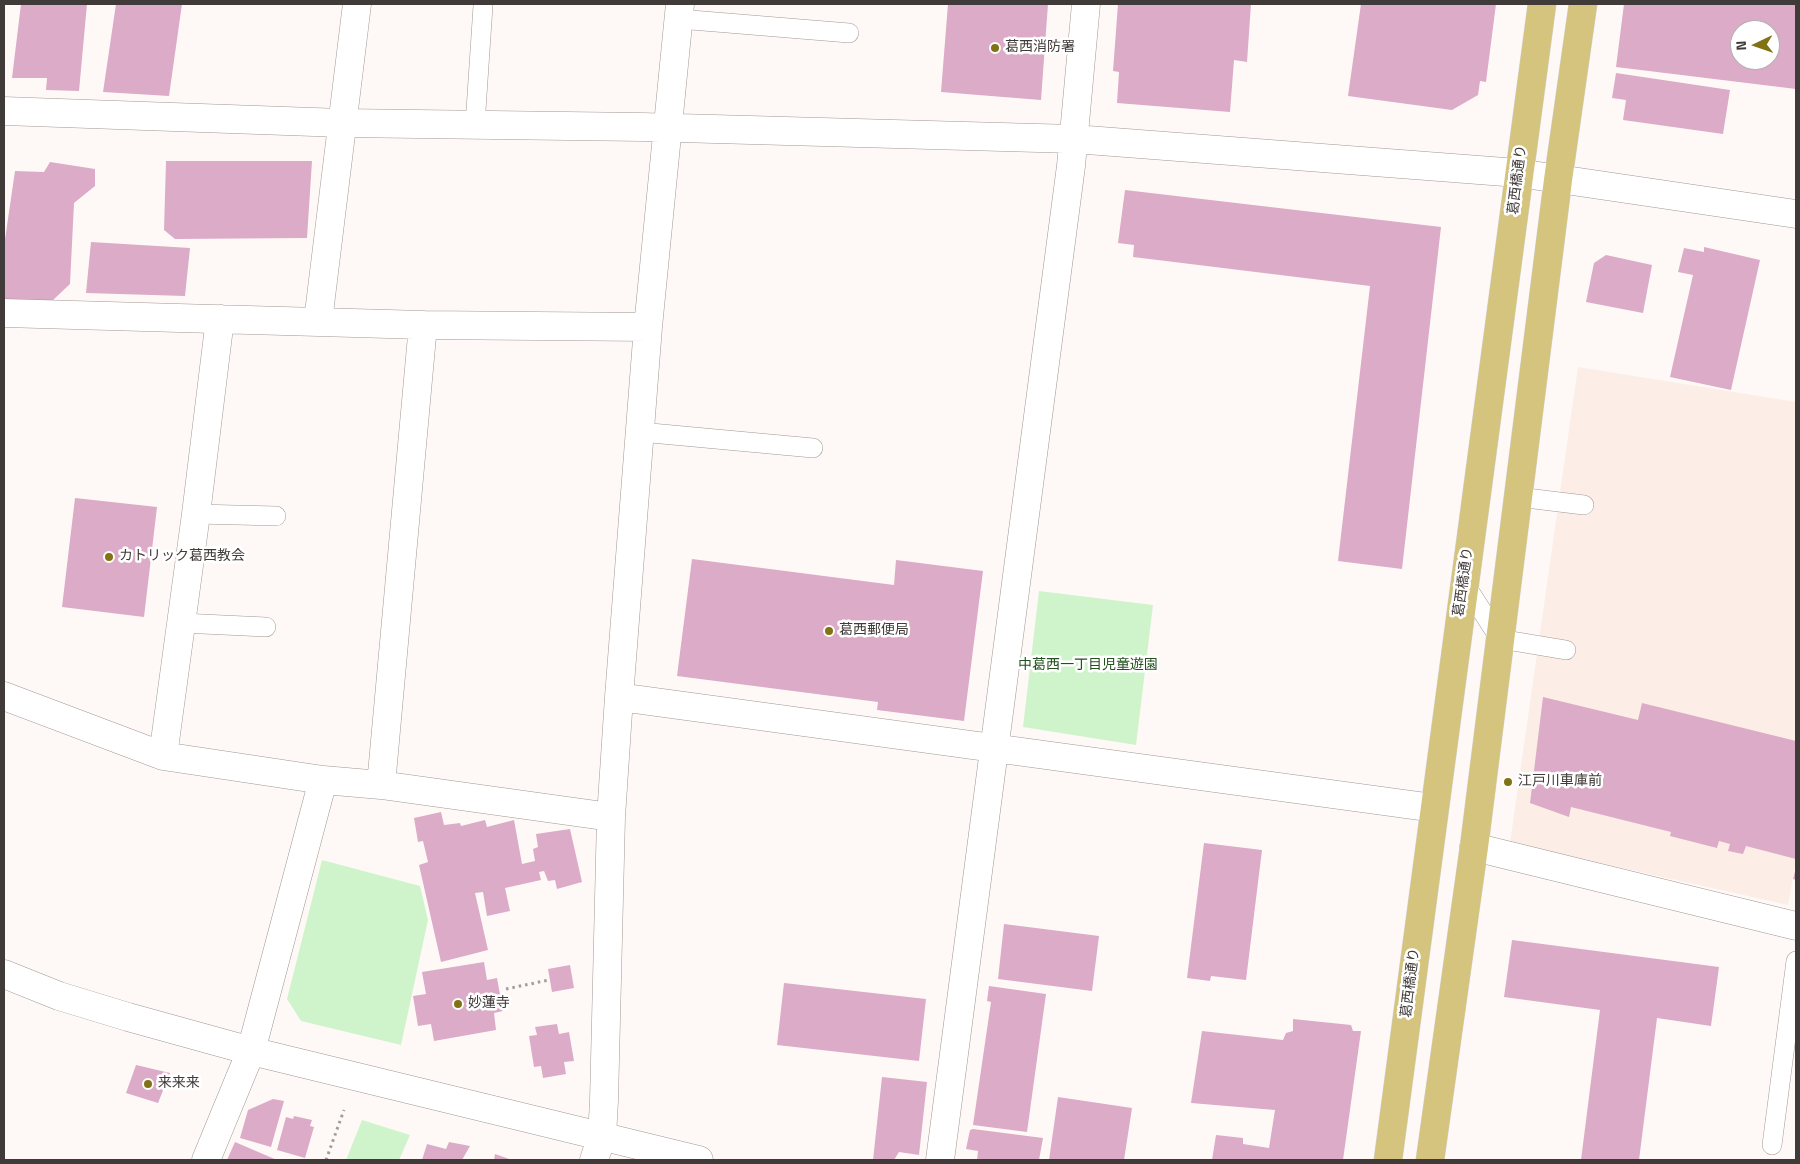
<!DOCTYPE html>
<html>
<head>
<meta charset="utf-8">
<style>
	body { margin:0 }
	#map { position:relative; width:1800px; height:1164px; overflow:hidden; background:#fef9f7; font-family:"Titillium Web",sans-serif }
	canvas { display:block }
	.frame { position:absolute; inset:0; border:5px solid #403b39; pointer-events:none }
	.north { position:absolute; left:1730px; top:20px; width:50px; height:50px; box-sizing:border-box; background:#fff; border:1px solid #b3b1b0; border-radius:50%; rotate:267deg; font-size:14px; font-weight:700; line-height:20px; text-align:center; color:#403b39 }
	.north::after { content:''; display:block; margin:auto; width:18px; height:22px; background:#817213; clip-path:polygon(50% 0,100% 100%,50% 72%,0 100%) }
</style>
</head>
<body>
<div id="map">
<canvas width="1800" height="1164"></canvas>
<div class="frame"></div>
<div class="north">N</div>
</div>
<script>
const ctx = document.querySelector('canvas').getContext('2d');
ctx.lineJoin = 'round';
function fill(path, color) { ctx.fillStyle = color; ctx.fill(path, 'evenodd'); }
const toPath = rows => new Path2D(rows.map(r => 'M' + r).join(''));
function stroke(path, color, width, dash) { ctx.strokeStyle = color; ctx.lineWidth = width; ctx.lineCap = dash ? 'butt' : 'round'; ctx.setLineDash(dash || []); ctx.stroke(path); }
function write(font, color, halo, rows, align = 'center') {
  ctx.font = font + ' "Titillium Web","Noto Sans JP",sans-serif'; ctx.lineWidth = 5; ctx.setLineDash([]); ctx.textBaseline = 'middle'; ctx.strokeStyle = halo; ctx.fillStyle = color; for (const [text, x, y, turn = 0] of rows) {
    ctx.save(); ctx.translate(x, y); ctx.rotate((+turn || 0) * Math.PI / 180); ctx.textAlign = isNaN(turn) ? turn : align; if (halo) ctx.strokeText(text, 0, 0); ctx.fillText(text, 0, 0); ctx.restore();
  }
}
const built = toPath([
	[1578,367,1796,402,1796,860,1788,905,1510,843]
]);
const green = toPath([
	[1039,591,1153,605,1136,745,1023,727],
	[322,860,420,886,428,920,401,1045,301,1021,287,999],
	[362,1120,410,1135,399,1160,346,1160]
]);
const building = toPath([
	[21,4,87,4,79,91,46,90,47,78,12,78],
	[116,4,182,4,169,96,103,92],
	[948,4,1048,4,1041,100,941,92],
	[1118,4,1251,4,1247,62,1234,60,1230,112,1117,103,1119,72,1113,71],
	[1361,4,1496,4,1486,82,1480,81,1478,95,1452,110,1348,96],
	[1624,4,1796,4,1796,89,1616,67],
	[1740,30,1770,30,1770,60,1740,60],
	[1616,73,1730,90,1723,134,1623,120,1626,100,1612,98],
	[166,161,312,161,307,238,175,239,164,230],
	[50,162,95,169,95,186,74,203,70,284,52,301,4,300,4,246,15,171,44,172],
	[1125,190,1441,227,1402,569,1338,561,1370,286,1133,257,1134,245,1118,243],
	[91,242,190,248,185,296,86,293],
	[1704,247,1760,260,1731,390,1670,377,1693,275,1678,272,1684,248,1704,252],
	[1606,255,1652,265,1643,313,1586,302,1594,263],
	[75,498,157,507,144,617,62,607],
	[692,559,894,585,896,560,983,571,964,721,877,710,878,702,677,676],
	[1543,697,1638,720,1642,703,1796,741,1796,859,1746,846,1743,854,1728,851,1730,844,1719,841,1717,848,1670,836,1671,832,1571,807,1569,817,1530,803],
	[441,812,444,825,460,823,461,826,485,820,487,827,514,820,522,864,535,861,533,849,538,847,536,834,570,829,582,882,557,889,555,880,548,881,544,871,539,872,541,880,505,888,510,911,487,916,483,892,475,893,488,950,441,962,419,865,428,862,423,841,418,842,414,818],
	[1204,843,1262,850,1246,980,1211,976,1210,981,1187,978],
	[1796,867,1796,880,1793,879],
	[1004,924,1099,936,1092,991,998,979],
	[1512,940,1719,967,1711,1026,1657,1018,1639,1160,1581,1160,1600,1010,1504,997],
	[484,962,487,980,497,978,503,1011,494,1013,496,1030,434,1041,431,1024,418,1026,413,996,426,994,422,972],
	[570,965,574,988,552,992,548,969],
	[784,983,926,999,919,1061,777,1045],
	[989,986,1046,994,1027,1132,973,1125,991,1002,987,1001],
	[1293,1019,1351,1025,1353,1031,1361,1031,1343,1160,1212,1160,1216,1135,1243,1138,1243,1144,1269,1148,1275,1110,1191,1103,1202,1031,1283,1040,1286,1033,1293,1031],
	[557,1024,559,1034,569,1032,574,1061,564,1062,566,1074,543,1078,541,1066,534,1067,529,1036,537,1035,535,1027],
	[136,1065,170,1073,158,1103,126,1093],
	[882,1077,927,1082,919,1155,899,1152,894,1160,873,1160],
	[1058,1097,1132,1108,1124,1160,1049,1160],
	[273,1099,284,1101,271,1147,240,1138,248,1110],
	[294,1116,312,1120,310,1126,314,1127,305,1158,277,1150,286,1117,293,1119],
	[973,1129,1043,1138,1039,1160,977,1160,978,1151,966,1149,970,1130],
	[235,1142,277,1160,227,1160],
	[449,1142,470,1146,462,1160,422,1160,427,1144,446,1149],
	[495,1154,512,1160,494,1160]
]);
const path = toPath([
	[506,989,549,980],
	[326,1160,344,1110]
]);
const service = toPath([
	[679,19,849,33],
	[475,125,483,6],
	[640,432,813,448],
	[1518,497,1584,505],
	[196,514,276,516],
	[1464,583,1500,639,1566,650],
	[181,623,266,627],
	[1772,1145,1796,961]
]);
const minor = toPath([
	[4,111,342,123,642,127,1074,139,1518,173],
	[4,313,423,325,648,327],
	[318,321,357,4],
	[4,696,163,756,323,780,381,785,611,817],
	[619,697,1434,808],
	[163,756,196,514,220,319],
	[381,785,423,325],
	[1474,847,1796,926],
	[206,1160,251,1051,323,780],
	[594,1160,602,1136,604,1101,611,817,619,697,648,327,680,4],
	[940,1160,1071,166,1086,4]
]);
const tertiary = toPath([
	[1518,173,1796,214],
	[4,974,59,996,128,1017,251,1051,699,1160]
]);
const primary = toPath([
	[1388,1160,1542,4],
	[1430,1160,1474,847,1558,180,1583,4]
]);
const markers = [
	[995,48,5,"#817213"],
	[109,557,5,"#817213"],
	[829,631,5,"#817213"],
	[1508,782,5,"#817213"],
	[458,1004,5,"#817213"],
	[148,1084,5,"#817213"]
];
const poiNames = [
	["葛西消防署",1005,48],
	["カトリック葛西教会",119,557],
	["葛西郵便局",839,631],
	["江戸川車庫前",1518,782],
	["妙蓮寺",468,1004],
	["来来来",158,1084]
];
const streetNames = [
	["葛西橋通り",1518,180,-83],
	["葛西橋通り",1464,582,-82],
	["葛西橋通り",1411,983,-83]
];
const parkNames = [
	["中葛西一丁目児童遊園",1088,666]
];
fill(built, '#fcede6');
fill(green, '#cff4cb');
fill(building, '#dcabc7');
stroke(service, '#a29893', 20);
stroke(minor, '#a29893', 29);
stroke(tertiary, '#a29893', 29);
stroke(primary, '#d5d4d3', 29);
stroke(path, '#a29d9b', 3, [2.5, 4]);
stroke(service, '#fff', 19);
stroke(minor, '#fff', 28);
stroke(tertiary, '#fff', 28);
stroke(primary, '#d4c47d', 28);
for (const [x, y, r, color] of markers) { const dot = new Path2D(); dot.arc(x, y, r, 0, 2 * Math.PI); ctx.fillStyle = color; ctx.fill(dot); stroke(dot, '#fff', 2); }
write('14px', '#403b39', '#fff', poiNames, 'left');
write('14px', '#403b39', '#fff', streetNames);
write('14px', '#21511d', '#fff', parkNames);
</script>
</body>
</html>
